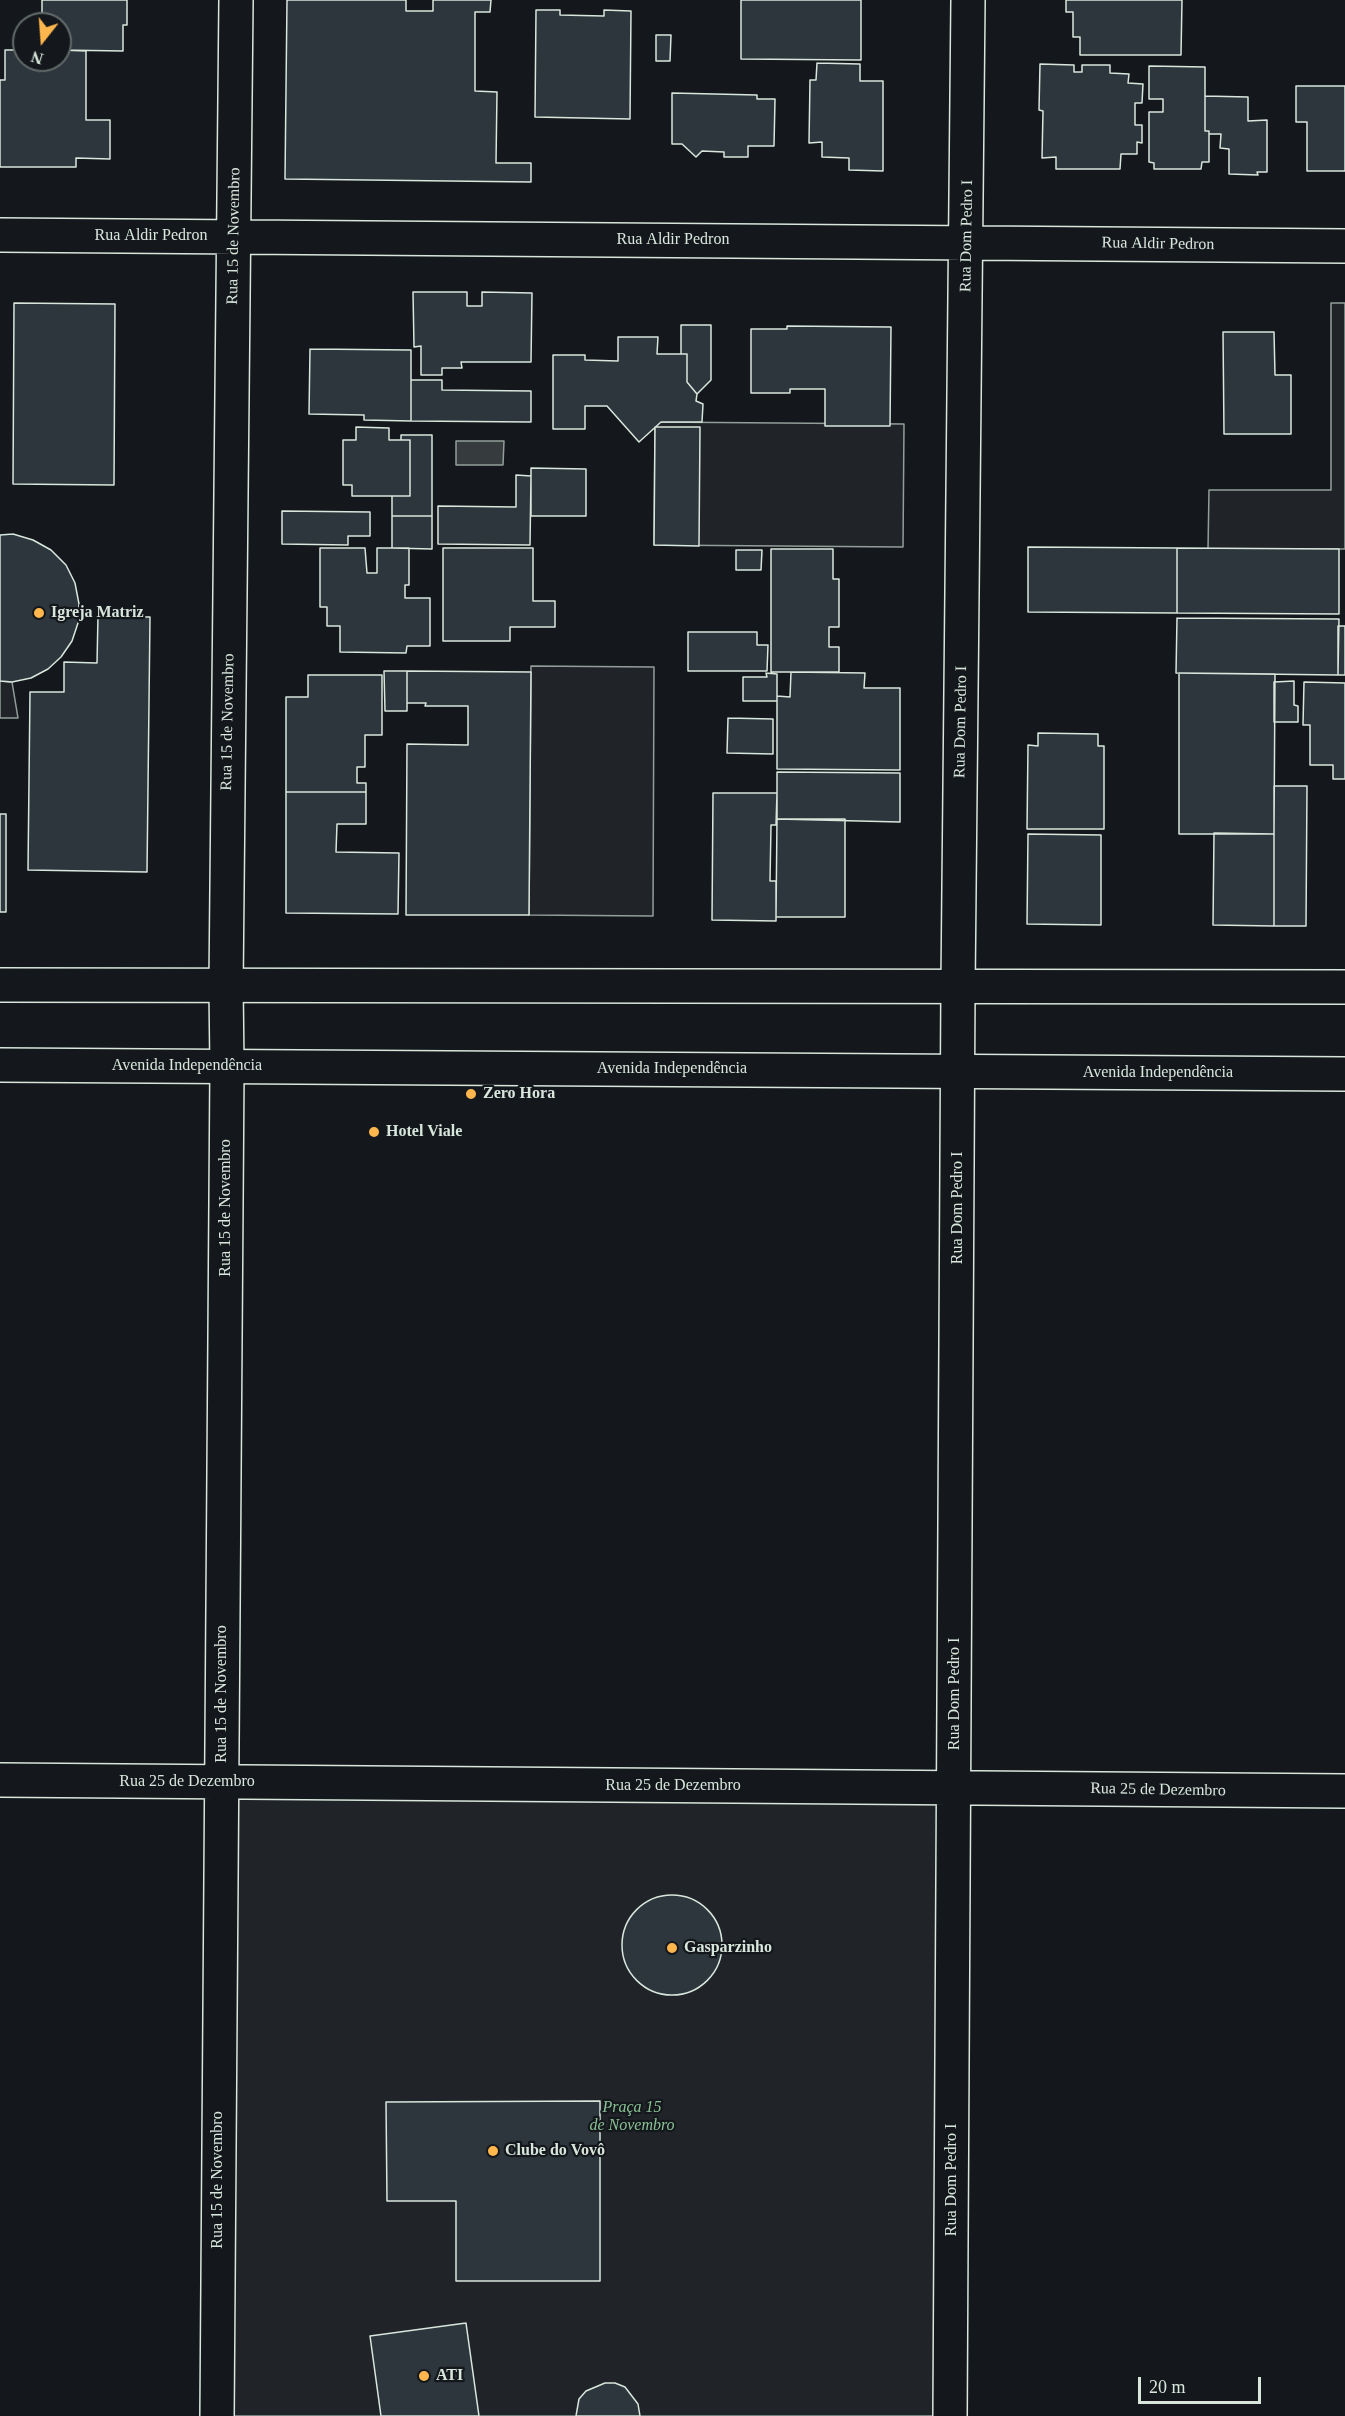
<!DOCTYPE html>
<html>
<head>
<meta charset="utf-8">
<style>
	body { margin:0 }
	#map { position:relative; width:1345px; height:2416px; overflow:hidden; background:#14181c; font-family:"Times New Roman",serif }
	canvas { display:block }
	.north { position:absolute; left:12px; top:12px; width:60px; height:60px; box-sizing:border-box; background:#14181c; border:2px solid #626a69; border-radius:50%; rotate:197deg; font-size:16px; font-weight:700; line-height:24px; text-align:center; color:#d8e6dc }
	.north::after { content:''; display:block; margin:auto; width:21px; height:27px; background:#ffb74d; clip-path:polygon(50% 0,100% 100%,50% 72%,0 100%) }
	.scale { position:absolute; left:1138px; top:2377px; width:123px; height:27px; box-sizing:border-box; border:3px solid #d8e6dc; border-top:0; padding-left:8px; font-size:18px; line-height:21px; white-space:nowrap; color:#d8e6dc; -webkit-text-stroke:4px #14181c; paint-order:stroke }
</style>
</head>
<body>
<div id="map">
<canvas width="1345" height="2416"></canvas>
<div class="north">N</div>
<div class="scale">20 m</div>
</div>
<script>
const ctx = document.querySelector('canvas').getContext('2d');
ctx.lineJoin = 'round';
function fill(path, color) { ctx.fillStyle = color; ctx.fill(path, 'evenodd'); }
const toPath = rows => new Path2D(rows.map(r => 'M' + r).join(''));
function stroke(path, color, width, dash) { ctx.strokeStyle = color; ctx.lineWidth = width; ctx.lineCap = dash ? 'butt' : 'round'; ctx.setLineDash(dash || []); ctx.stroke(path); }
function write(font, color, halo, rows, align = 'center') {
  ctx.font = font + ' "Times New Roman",serif'; ctx.lineWidth = 4.5; ctx.setLineDash([]); ctx.textBaseline = 'middle'; ctx.strokeStyle = halo; ctx.fillStyle = color; for (const [text, x, y, turn = 0] of rows) {
    ctx.save(); ctx.translate(x, y); ctx.rotate((+turn || 0) * Math.PI / 180); ctx.textAlign = isNaN(turn) ? turn : align; if (halo) ctx.strokeText(text, 0, 0); ctx.fillText(text, 0, 0); ctx.restore();
  }
}
const green = toPath([
	[1331,303,1345,303,1345,549,1208,549,1209,490,1331,490,1331,303],
	[655,422,904,424,903,547,654,545,655,422],
	[531,666,654,667,653,916,529,915,531,666],
	[0,681,12,682,18,718,0,718,0,681],
	[221,1782,954,1788,950,2416,217,2416,221,1782]
]);
const water = toPath([
	[456,441,504,441,503,465,456,465,456,441]
]);
const building = toPath([
	[42,0,127,0,127,25,123,25,123,51,60,50,60,24,42,24,42,0],
	[287,0,406,0,406,11,433,11,433,0,491,0,490,12,475,12,475,91,497,92,496,163,531,163,531,182,285,179,287,0],
	[741,0,861,0,861,60,741,59,741,0],
	[1066,0,1182,0,1181,55,1080,55,1080,37,1073,37,1073,12,1066,12,1066,0],
	[536,10,560,10,560,15,604,16,604,10,631,11,630,119,535,117,536,10],
	[656,35,671,35,670,61,656,61,656,35],
	[5,50,24,50,24,60,60,60,60,50,86,51,86,120,110,120,110,159,76,158,76,167,0,167,0,80,5,80,5,50],
	[817,63,860,64,860,81,883,81,883,171,849,170,849,158,822,157,822,142,809,143,810,80,816,80,817,63],
	[1040,64,1074,65,1074,72,1082,72,1082,65,1110,65,1110,73,1129,74,1128,83,1143,84,1142,103,1135,103,1135,125,1142,125,1142,143,1137,142,1137,154,1121,154,1120,169,1056,169,1056,157,1042,158,1043,111,1039,110,1040,64],
	[1149,66,1205,67,1205,131,1209,131,1209,162,1202,162,1201,169,1154,169,1154,163,1149,162,1149,112,1163,112,1163,99,1149,99,1149,66],
	[1296,86,1345,86,1345,171,1307,171,1307,122,1296,122,1296,86],
	[672,93,757,95,757,99,775,99,774,146,748,146,748,157,724,157,724,152,702,151,696,157,682,144,672,144,672,93],
	[1205,96,1248,97,1248,121,1267,120,1267,172,1257,172,1258,175,1229,174,1229,149,1220,148,1221,134,1209,134,1209,131,1205,131,1205,96],
	[413,292,467,292,467,306,482,306,482,292,532,293,531,362,461,362,462,368,442,368,442,375,421,375,421,346,414,347,413,292],
	[14,303,115,304,114,485,13,484,14,303],
	[681,325,711,325,711,380,697,394,687,382,687,354,681,354,681,325],
	[787,326,891,327,890,426,825,426,825,389,790,389,790,393,751,393,751,329,787,329,787,326],
	[1223,332,1274,332,1275,375,1291,375,1291,434,1224,434,1223,332],
	[618,337,658,337,657,354,687,354,687,382,697,394,696,401,703,404,702,422,661,422,639,442,607,406,585,406,585,429,553,429,553,355,585,355,585,360,618,361,618,337],
	[310,349,411,350,411,421,364,420,364,415,309,414,310,349],
	[411,380,442,380,442,390,531,391,531,422,411,421,411,380],
	[356,427,389,428,389,440,410,440,410,496,352,496,352,485,343,485,343,440,356,440,356,427],
	[655,427,700,427,699,546,654,545,655,427],
	[401,435,432,435,432,516,392,516,392,496,410,496,410,440,401,440,401,435],
	[531,468,586,469,586,516,531,516,531,468],
	[516,475,531,476,530,545,438,544,438,506,516,507,516,475],
	[282,511,370,512,370,536,348,536,348,545,282,544,282,511],
	[392,516,432,516,432,549,392,548,392,516],
	[13,534,33,540,51,550,66,565,75,583,79,604,78,623,72,641,61,657,48,669,31,678,12,682,0,681,0,535,13,534],
	[1028,547,1177,548,1177,613,1028,612,1028,547],
	[320,548,365,548,367,573,377,573,377,548,409,548,409,585,405,585,405,598,430,598,430,646,407,646,406,653,340,652,340,626,327,626,327,607,320,607,320,548],
	[443,548,533,548,533,601,555,601,555,627,510,627,510,641,443,641,443,548],
	[1177,548,1339,549,1339,614,1177,613,1177,548],
	[771,549,833,549,833,579,839,579,839,627,829,627,829,647,839,647,839,672,771,672,771,549],
	[736,550,762,550,761,570,736,570,736,550],
	[98,616,150,617,147,872,28,870,30,692,64,692,64,662,97,663,98,616],
	[1177,618,1339,619,1338,675,1176,673,1177,618],
	[1338,626,1345,626,1345,675,1338,675,1338,626],
	[688,632,757,632,757,645,768,645,767,671,688,671,688,632],
	[384,671,407,671,407,711,385,711,384,671],
	[407,671,531,672,529,915,406,915,407,744,468,745,468,706,425,706,426,703,407,703,407,671],
	[791,672,865,673,864,688,900,688,900,770,777,769,777,696,790,697,791,672],
	[766,673,777,674,777,701,743,701,743,677,767,677,766,673],
	[1179,673,1275,674,1274,834,1179,834,1179,673],
	[308,675,382,675,382,735,365,735,365,767,357,767,357,783,366,783,366,792,286,792,286,697,308,697,308,675],
	[1294,681,1294,705,1298,706,1298,722,1274,722,1274,682,1294,681],
	[1304,682,1345,683,1345,779,1333,779,1333,765,1310,765,1310,725,1303,725,1304,682],
	[728,718,773,719,773,754,727,753,728,718],
	[1038,733,1098,734,1098,746,1104,746,1104,829,1027,829,1028,745,1038,746,1038,733],
	[777,772,900,773,900,822,777,819,777,772],
	[1274,786,1307,786,1306,926,1274,926,1274,786],
	[286,792,366,792,366,824,337,824,336,852,399,853,398,914,286,913,286,792],
	[713,793,777,793,776,825,771,825,770,881,776,881,776,921,712,920,713,793],
	[0,814,6,814,6,912,0,912,0,814],
	[777,819,845,819,845,917,776,917,777,819],
	[1214,833,1274,834,1274,926,1213,925,1214,833],
	[1028,834,1101,835,1101,925,1027,924,1028,834],
	'622 1945a50 50 0 1 1 100 0a50 50 0 1 1-100 0Z',
	[600,2101,600,2281,456,2281,456,2201,387,2201,386,2102,600,2101],
	[466,2323,479,2416,381,2416,370,2336,466,2323],
	[605,2383,615,2383,625,2387,638,2404,640,2416,576,2416,579,2399,586,2391,605,2383]
]);
const street = toPath([
	[0,235,1345,246],
	[0,1780,1345,1791],
	[217,2416,227,1067,226,986,236,0],
	[950,2416,958,986,968,0]
]);
const primary = toPath([
	[0,985,1345,987],
	[0,1065,1345,1074]
]);
const markers = [
	[39,613,6,"#ffb74d"],
	[471,1094,6,"#ffb74d"],
	[374,1132,6,"#ffb74d"],
	[672,1948,6,"#ffb74d"],
	[493,2151,6,"#ffb74d"],
	[424,2376,6,"#ffb74d"]
];
const streetNames = [
	["Rua Aldir Pedron",151,236],
	["Rua 15 de Novembro",234,236,-89],
	["Rua Dom Pedro I",967,236,-89],
	["Rua Aldir Pedron",673,240],
	["Rua Aldir Pedron",1158,244,1],
	["Rua 15 de Novembro",228,722,-89],
	["Rua Dom Pedro I",961,722,-89],
	["Avenida Independência",187,1066],
	["Avenida Independência",672,1069],
	["Avenida Independência",1158,1073],
	["Rua 15 de Novembro",226,1208,-90],
	["Rua Dom Pedro I",958,1208,-90],
	["Rua 15 de Novembro",222,1694,-90],
	["Rua Dom Pedro I",955,1694,-90],
	["Rua 25 de Dezembro",187,1782],
	["Rua 25 de Dezembro",673,1786],
	["Rua 25 de Dezembro",1158,1790,1],
	["Rua 15 de Novembro",218,2180,-90],
	["Rua Dom Pedro I",952,2180,-90]
];
const poiNames = [
	["Igreja Matriz",51,613],
	["Zero Hora",483,1094],
	["Hotel Viale",386,1132],
	["Gasparzinho",684,1948],
	["Clube do Vovô",505,2151],
	["ATI",436,2376]
];
const parkNames = [
	["Praça 15",632,2108],
	["de Novembro",632,2126]
];
fill(green, '#202428');
stroke(green, '#939e99', 1.5);
fill(water, '#363b3e');
stroke(water, '#939e99', 1.5);
fill(building, '#2c363c');
stroke(building, '#d8e6dc', 1.5);
stroke(street, '#d8e6dc', 36);
stroke(primary, '#d8e6dc', 36);
stroke(street, '#14181c', 33);
stroke(primary, '#14181c', 33);
for (const [x, y, r, color] of markers) { const dot = new Path2D(); dot.arc(x, y, r, 0, 2 * Math.PI); ctx.fillStyle = color; ctx.fill(dot); stroke(dot, '#14181c', 2); }
write('16px', '#d8e6dc', '#14181c', streetNames);
write('bold 16px', '#d8e6dc', '#14181c', poiNames, 'left');
write('italic 16px', '#8ac095', '#14181c', parkNames);
</script>
</body>
</html>
